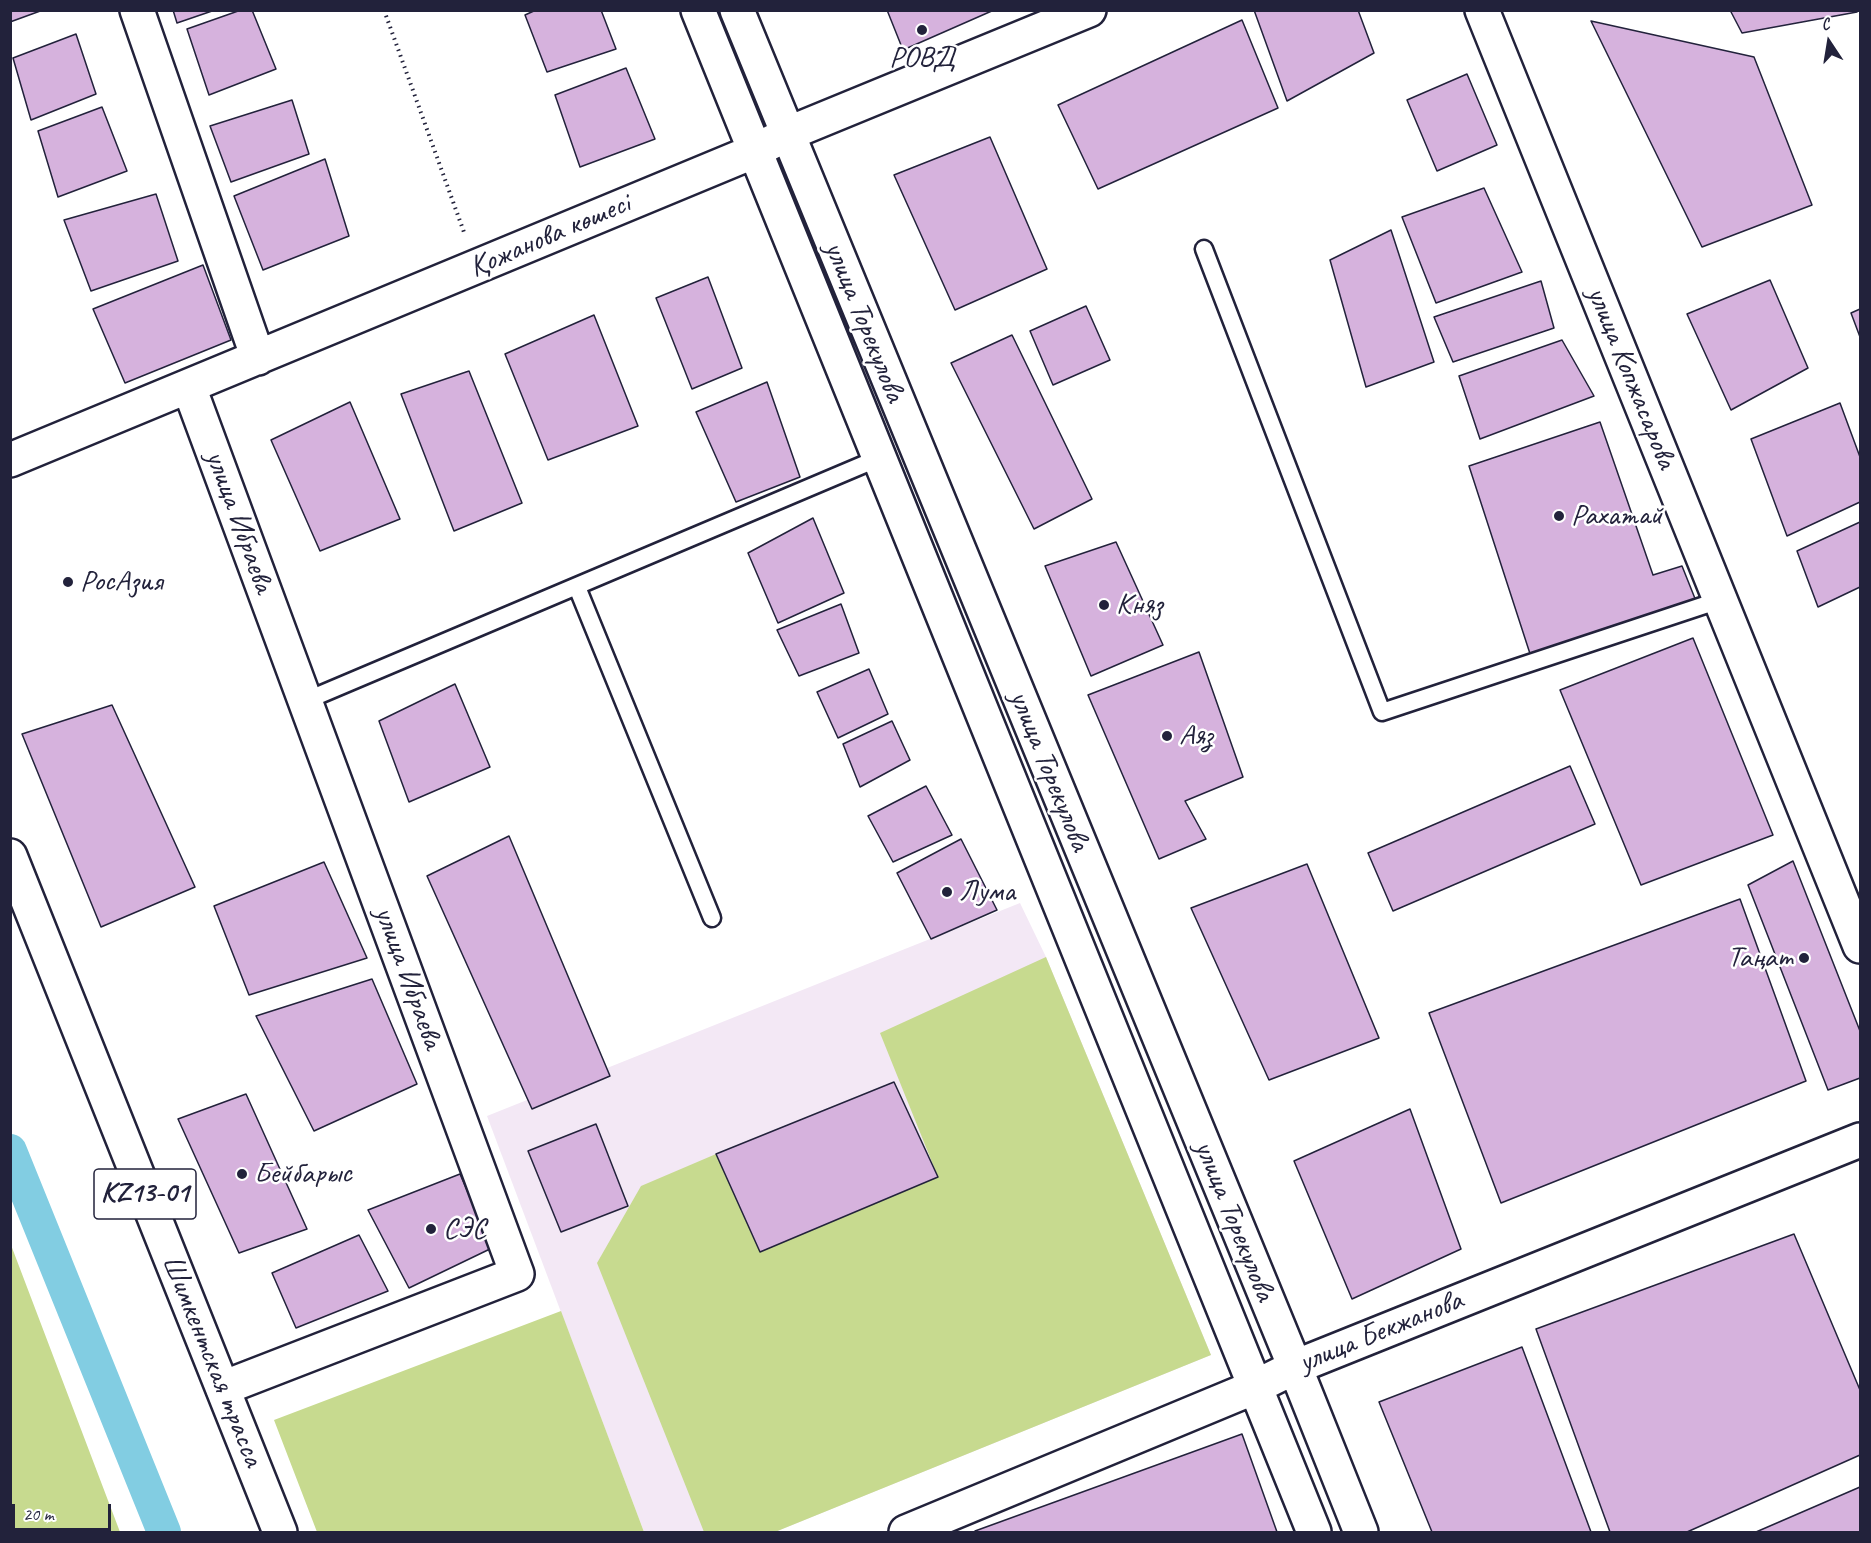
<!DOCTYPE html>
<html>
<head>
<meta charset="utf-8">
<style>
	body { margin:0 }
	#map { position:relative; width:1871px; height:1543px; overflow:hidden; background:#fff; font-family:Caveat,sans-serif }
	canvas { display:block }
	.frame { position:absolute; inset:0; border:12px solid #22223b; pointer-events:none }
	.north { position:absolute; left:1799px; top:12px; width:60px; height:60px; -webkit-text-stroke:4px #fff; paint-order:stroke; rotate:348deg; font-size:16px; font-weight:700; line-height:24px; text-align:center; color:#22223b }
	.north::after { content:''; display:block; margin:auto; width:21px; height:27px; background:#22223b; clip-path:polygon(50% 0,100% 100%,50% 72%,0 100%) }
	.scale { position:absolute; left:12px; top:1504px; width:99px; height:27px; box-sizing:border-box; border:3px solid #22223b; border-top:0; padding-left:8px; font-size:18px; line-height:21px; white-space:nowrap; color:#22223b; -webkit-text-stroke:4px #fff; paint-order:stroke }
</style>
</head>
<body>
<div id="map">
<canvas width="1871" height="1543"></canvas>
<div class="frame"></div>
<div class="north">С</div>
<div class="scale">20 m</div>
</div>
<script>
const ctx = document.querySelector('canvas').getContext('2d');
ctx.lineJoin = 'round';
function fill(path, color) { ctx.fillStyle = color; ctx.fill(path, 'evenodd'); }
const toPath = rows => new Path2D(rows.map(r => 'M' + r).join(''));
function stroke(path, color, width, dash) { ctx.strokeStyle = color; ctx.lineWidth = width; ctx.lineCap = dash ? 'butt' : 'round'; ctx.setLineDash(dash || []); ctx.stroke(path); }
function write(font, color, halo, rows, align = 'center') {
  ctx.font = font + ' Caveat,sans-serif'; ctx.lineWidth = 5; ctx.setLineDash([]); ctx.textBaseline = 'middle'; ctx.strokeStyle = halo; ctx.fillStyle = color; for (const [text, x, y, turn = 0] of rows) {
    ctx.save(); ctx.translate(x, y); ctx.rotate((+turn || 0) * Math.PI / 180); ctx.textAlign = isNaN(turn) ? turn : align; if (halo) ctx.strokeText(text, 0, 0); ctx.fillText(text, 0, 0); ctx.restore();
  }
}
const built = toPath([
	[1020,903,1046,957,1211,1355,775,1532,644,1532,487,1116]
]);
const green = toPath([
	[1046,957,1211,1355,775,1532,704,1532,597,1263,641,1186,716,1154,760,1252,938,1177,880,1033],
	[11,1245,120,1532,11,1532],
	[561,1311,644,1532,317,1532,274,1420]
]);
const canal = toPath([
	[10,1151,164,1532]
]);
const building = toPath([
	[10,10,43,10,10,22,10,10],
	[173,10,215,10,177,23,173,10],
	[241,10,252,10,276,69,209,95,187,29,241,10],
	[536,10,601,10,616,49,547,72,525,15,536,10],
	[887,10,994,10,903,50,887,10],
	[1254,10,1358,10,1374,53,1287,101,1254,10],
	[1730,10,1856,10,1857,12,1742,33,1730,10],
	[1242,20,1278,108,1098,189,1058,105,1242,20],
	[1591,21,1754,57,1812,205,1702,247,1591,21],
	[76,34,96,94,31,120,13,58,76,34],
	[626,68,655,139,580,167,555,95,626,68],
	[1467,74,1497,145,1437,171,1407,100,1467,74],
	[292,100,309,154,231,182,210,126,292,100],
	[102,107,127,171,58,197,38,131,102,107],
	[990,137,1047,269,955,310,894,175,990,137],
	[325,159,349,236,263,270,234,196,325,159],
	[1484,188,1522,272,1436,303,1402,217,1484,188],
	[156,194,178,261,91,291,64,220,156,194],
	[1391,230,1434,362,1366,387,1330,260,1391,230],
	[203,265,231,340,125,383,93,309,203,265],
	[708,277,742,368,692,389,656,298,708,277],
	[1770,280,1808,368,1731,410,1687,314,1770,280],
	[1541,281,1554,328,1453,362,1434,317,1541,281],
	[1086,306,1110,360,1053,385,1030,331,1086,306],
	[1860,309,1860,337,1851,313,1860,309],
	[594,315,638,426,548,460,505,354,594,315],
	[1012,335,1092,499,1034,529,951,363,1012,335],
	[1562,340,1594,396,1480,439,1459,376,1562,340],
	[469,371,522,503,454,531,401,394,469,371],
	[767,382,800,477,736,502,696,412,767,382],
	[350,402,400,519,320,551,271,440,350,402],
	[1840,403,1860,457,1860,502,1787,536,1751,439,1840,403],
	[1600,422,1653,575,1682,566,1700,611,1534,666,1469,466,1600,422],
	[813,518,844,593,778,623,748,553,813,518],
	[1860,522,1860,587,1818,607,1797,551,1860,522],
	[1116,542,1163,645,1091,676,1045,566,1116,542],
	[841,604,859,653,799,676,777,630,841,604],
	[1693,638,1773,835,1641,885,1560,690,1693,638],
	[1199,652,1243,777,1185,801,1206,839,1159,859,1088,695,1199,652],
	[869,669,888,714,838,738,817,692,869,669],
	[455,684,490,767,409,802,379,721,455,684],
	[112,705,195,887,101,927,22,734,112,705],
	[892,721,910,760,860,787,843,744,892,721],
	[1570,766,1595,824,1393,911,1368,853,1570,766],
	[926,786,952,835,893,862,868,816,926,786],
	[509,836,610,1076,532,1109,427,876,509,836],
	[961,839,997,910,931,939,897,873,961,839],
	[1793,861,1860,1031,1860,1078,1828,1090,1748,885,1793,861],
	[324,862,367,958,249,995,214,906,324,862],
	[1307,864,1379,1038,1269,1080,1191,908,1307,864],
	[1740,899,1806,1081,1501,1203,1429,1013,1740,899],
	[372,979,417,1084,314,1131,256,1016,372,979],
	[894,1082,938,1177,760,1252,716,1154,894,1082],
	[246,1094,307,1229,239,1253,178,1119,246,1094],
	[1410,1109,1461,1249,1352,1299,1294,1161,1410,1109],
	[596,1124,628,1206,561,1232,528,1151,596,1124],
	[460,1174,492,1248,409,1288,368,1210,460,1174],
	[1794,1234,1860,1390,1860,1455,1687,1532,1610,1532,1536,1329,1794,1234],
	[359,1235,388,1291,296,1328,272,1273,359,1235],
	[1522,1347,1591,1532,1432,1532,1379,1402,1522,1347],
	[1242,1434,1277,1532,975,1532,975,1531,1242,1434],
	[1860,1487,1860,1532,1756,1532,1860,1487]
]);
const path = toPath([
	[384,10,465,235]
]);
const lane = toPath([
	[1204,249,1382,712,1720,600],
	[577,587,712,918],
	[305,701,879,458]
]);
const street = toPath([
	[137,10,258,358],
	[698,10,1314,1532],
	[737,10,1295,1367,1361,1532],
	[1482,10,1860,946],
	[189,387,517,1274,223,1388],
	[10,460,755,151,787,134,1089,10],
	[906,1532,1255,1387,1295,1367,1860,1140]
]);
const primary = toPath([
	[10,856,280,1532]
]);
const markers = [
	[922,30,6,"#22223b"],
	[1559,516,6,"#22223b"],
	[68,582,6,"#22223b"],
	[1104,605,6,"#22223b"],
	[1167,736,6,"#22223b"],
	[947,892,6,"#22223b"],
	[1804,958,6,"#22223b"],
	[242,1174,6,"#22223b"],
	[431,1229,6,"#22223b"]
];
const shields = [
	[145,1194,102]
];
const shieldNames = [
	["KZ13-01",145,1194]
];
const poiNames = [
	["РОВД",922,58,"center"],
	["Рахатай",1571,516],
	["РосАзия",80,582],
	["Княз",1116,605],
	["Аяз",1179,736],
	["Лума",959,892],
	["Таңат",1792,958,"right"],
	["Бейбарыс",254,1174],
	["СЭС",443,1229]
];
const streetNames = [
	["Қожанова көшесі",550,236,-23],
	["улица Торекулова",864,322,68],
	["улица Копжасарова",1631,378,68],
	["улица Ибраева",239,522,70],
	["улица Торекулова",1049,771,68],
	["улица Ибраева",408,978,70],
	["улица Торекулова",1234,1221,68],
	["улица Бекжанова",1381,1332,-22],
	["Шимкентская трасса",212,1361,68]
];
fill(built, '#f3e8f5');
fill(green, '#c7da8f');
stroke(canal, '#82cde2', 34);
fill(building, '#d6b2dd');
stroke(building, '#22223b', 1.5);
stroke(lane, '#22223b', 21);
stroke(street, '#22223b', 38);
stroke(primary, '#22223b', 38);
stroke(path, '#22223b', 4, [1.5, 4.5]);
stroke(lane, '#fff', 16);
stroke(street, '#fff', 33);
stroke(primary, '#fff', 33);
for (const [x, y, r, color] of markers) { const dot = new Path2D(); dot.arc(x, y, r, 0, 2 * Math.PI); ctx.fillStyle = color; ctx.fill(dot); stroke(dot, '#fff', 2); }
for (const [x, y, w] of shields) { const box = new Path2D(); box.roundRect(x - w / 2, y - 25, w, 50, 4.5); ctx.fillStyle = '#fff'; ctx.fill(box); stroke(box, '#22223b', 1.5); }
write('bold 28px', '#22223b', null, shieldNames);
write('30px', '#22223b', '#fff', poiNames, 'left');
write('30px', '#22223b', '#fff', streetNames);
</script>
</body>
</html>
